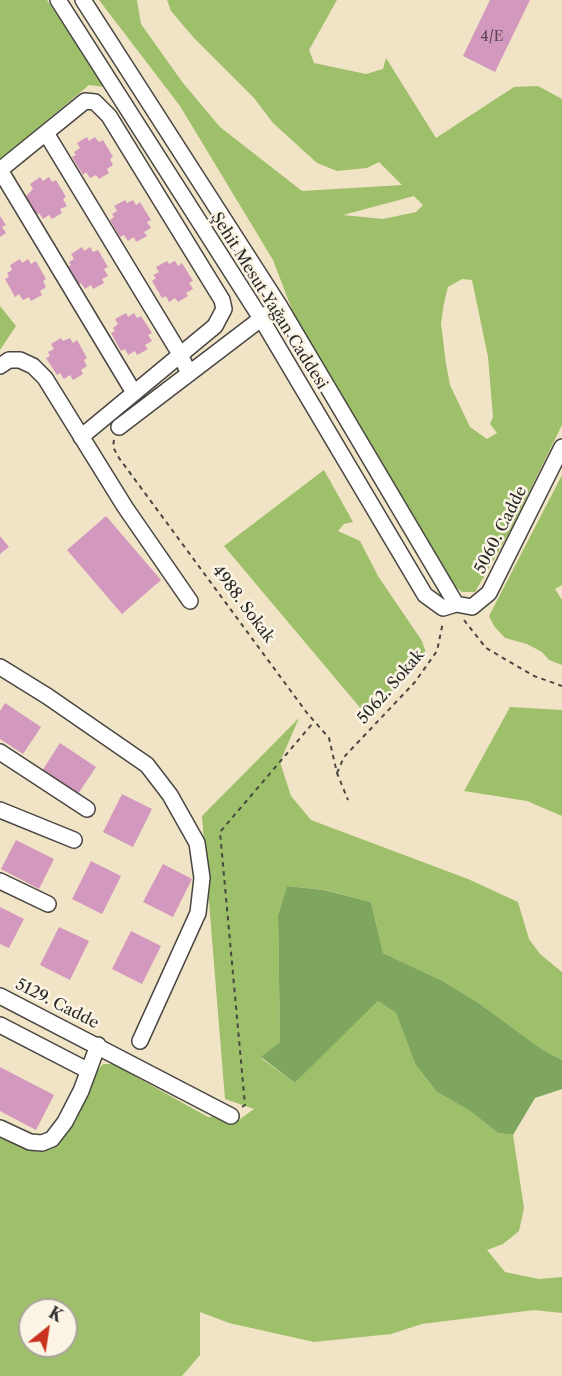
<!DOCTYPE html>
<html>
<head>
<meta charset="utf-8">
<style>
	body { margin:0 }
	#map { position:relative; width:562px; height:1376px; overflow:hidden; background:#f1e3c6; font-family:"Libre Caslon Text",serif }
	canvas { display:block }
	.north { position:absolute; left:18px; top:1298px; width:60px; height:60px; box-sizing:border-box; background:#fcf5e5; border:2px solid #a8a49b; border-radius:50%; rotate:30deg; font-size:16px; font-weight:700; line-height:24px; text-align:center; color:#2b2b2b }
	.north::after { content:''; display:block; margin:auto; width:21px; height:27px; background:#c8321e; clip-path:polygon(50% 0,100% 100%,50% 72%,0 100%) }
</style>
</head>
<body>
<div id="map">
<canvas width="562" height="1376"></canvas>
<div class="north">K</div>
</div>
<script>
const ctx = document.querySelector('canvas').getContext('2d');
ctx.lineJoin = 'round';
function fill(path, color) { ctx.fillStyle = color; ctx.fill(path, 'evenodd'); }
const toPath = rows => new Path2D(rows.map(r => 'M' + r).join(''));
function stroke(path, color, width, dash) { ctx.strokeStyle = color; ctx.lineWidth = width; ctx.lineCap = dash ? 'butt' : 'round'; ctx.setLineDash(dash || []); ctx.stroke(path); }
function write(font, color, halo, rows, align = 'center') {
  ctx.font = font + ' "Libre Caslon Text",serif'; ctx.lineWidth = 5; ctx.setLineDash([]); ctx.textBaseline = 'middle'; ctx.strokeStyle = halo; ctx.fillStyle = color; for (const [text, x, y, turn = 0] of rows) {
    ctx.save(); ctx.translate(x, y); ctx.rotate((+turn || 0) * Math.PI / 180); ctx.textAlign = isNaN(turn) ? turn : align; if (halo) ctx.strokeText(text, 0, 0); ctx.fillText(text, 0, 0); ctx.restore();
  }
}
const green = toPath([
	[0,0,47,0,105,87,89,85,0,160],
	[99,0,137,0,141,24,183,83,220,127,302,191,402,185,379,162,367,168,337,171,317,163,273,123,254,98,194,38,171,11,167,0,337,0,309,50,314,63,366,74,383,69,386,58,436,138,514,87,538,86,562,99,562,425,508,535,475,592,462,592,450,582,430,551,294,315,273,260,180,106],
	[414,196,423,205,416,212,383,219,343,215],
	[462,279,472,280,488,357,493,417,490,424,497,433,487,439,470,427,450,385,446,364,441,323,444,303,448,287],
	[0,306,16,326,0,350],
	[324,470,353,522,344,524,338,531,360,541,378,576,422,641,427,656,367,716,224,546],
	[562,475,562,585,555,589,562,600,562,665,549,660,542,652,527,644,505,638,494,626,489,616],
	[510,707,562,710,562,816,527,801,464,791],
	[299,718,280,762,291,796,311,820,468,879,518,902,529,939,540,954,562,972,562,1060,543,1050,480,1004,443,981,383,953,371,902,325,890,287,886,278,915,280,1042,261,1058,295,1083,378,1001,396,1013,415,1064,437,1092,470,1111,498,1133,513,1135,524,1208,519,1231,503,1244,487,1250,505,1272,539,1279,562,1277,562,1313,534,1310,422,1324,391,1334,314,1342,229,1323,200,1312,200,1355,182,1376,0,1376,0,1137,38,1152,58,1146,76,1121,98,1070,103,1064,113,1064,208,1117,217,1116,236,1122,254,1109,225,1099,202,816],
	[30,1310,66,1310,66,1346,30,1346]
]);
const forest = toPath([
	[287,886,324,890,371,902,383,953,443,981,480,1004,543,1050,562,1060,562,1089,535,1098,513,1135,498,1133,470,1111,437,1092,415,1064,396,1013,378,1001,295,1083,261,1057,280,1042,278,915]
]);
const building = toPath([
	[490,0,530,0,495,72,463,56],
	[87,137,89,141,95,137,99,142,103,140,113,157,110,159,113,165,107,169,109,173,99,179,96,175,90,178,86,172,83,175,72,157,76,155,74,152,80,148,77,143],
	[40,177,43,181,49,177,52,182,56,180,66,197,63,199,67,206,60,209,62,213,52,219,49,215,43,219,39,213,36,215,25,197,33,189,30,184],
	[125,200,127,203,133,200,136,205,140,202,151,220,147,222,151,228,144,232,147,236,136,242,134,237,128,241,124,235,120,237,110,220,114,217,112,214,117,211,114,206],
	[0,216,6,225,2,227,6,233,0,237],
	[82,247,84,251,90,247,93,252,98,250,108,267,104,269,108,276,102,279,104,283,93,289,91,285,85,289,81,283,78,285,67,267,71,265,69,262,74,259,71,254],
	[20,259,22,263,28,259,31,264,36,261,46,279,43,281,46,287,40,291,42,295,31,301,29,297,23,300,19,294,15,297,5,279,9,277,7,273,12,270,10,265],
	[167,261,169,264,175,261,178,266,182,263,193,281,189,283,193,289,186,293,188,296,178,302,175,298,169,302,166,296,162,298,152,281,156,278,153,275,159,272,156,267],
	[126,313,128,317,134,313,137,318,141,316,152,333,148,335,152,341,145,345,148,349,137,355,135,351,128,355,125,349,121,351,111,333,115,331,113,328,118,324,115,319],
	[61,338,63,341,70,338,73,343,77,340,87,358,84,360,87,366,81,370,83,374,73,380,70,375,64,379,60,373,57,375,46,358,50,356,48,352,54,349,51,344],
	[106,516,161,580,122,614,67,550],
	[0,536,9,547,0,554],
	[5,703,41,727,23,754,0,739,0,711],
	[60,743,96,767,78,794,42,771],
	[122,794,152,809,133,847,103,832],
	[16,840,54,859,39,889,1,869],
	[91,861,121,876,102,914,72,899],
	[163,864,192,879,173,917,143,902],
	[0,907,24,919,9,948,0,944],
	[59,927,89,941,70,980,40,965],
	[131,931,161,946,142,984,112,969],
	[0,1067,54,1095,36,1130,0,1111]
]);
const path = toPath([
	[114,440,113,447,119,458,307,713,329,738,337,773,348,800],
	[464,620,486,648,534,676,562,686],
	[337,773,344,757,415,682,437,651,443,622],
	[242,1107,245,1105,220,832,313,723]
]);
const minor = toPath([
	[58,0,262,320,425,595,443,608,456,604],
	[83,0,279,305,456,604],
	[46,133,180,354,189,374],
	[0,366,9,360,20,360,33,366,45,378,125,507,190,601],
	[119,427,279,305],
	[81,437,215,326,224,309,222,300,109,116,95,102,85,101,0,170,133,391],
	[456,604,472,607,489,593,562,447],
	[0,667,47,696,147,765,170,795,197,843,202,878,198,913,140,1041],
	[0,752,87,809],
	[0,810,74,840],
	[0,881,48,904],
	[0,996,231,1116],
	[0,1025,87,1070],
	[0,1128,30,1142,42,1143,52,1139,65,1122,81,1091,98,1045]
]);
const numberNames = [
	["4/E",492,37]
];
const streetNames = [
	["Şehit Mesut Yağan Caddesi",269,301,58],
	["5060. Cadde",501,530,-63],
	["4988. Sokak",243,604,53],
	["5062. Sokak",391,687,-49],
	["5129. Cadde",57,1004,27]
];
fill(green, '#9ec06a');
fill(forest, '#7ea65e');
fill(building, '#d398bd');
stroke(minor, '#494742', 18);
stroke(path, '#494742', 2, [4.5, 4.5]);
stroke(minor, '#fff', 15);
write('14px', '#554650', null, numberNames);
write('16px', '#2b2b2b', '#fcf5e5', streetNames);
</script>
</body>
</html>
